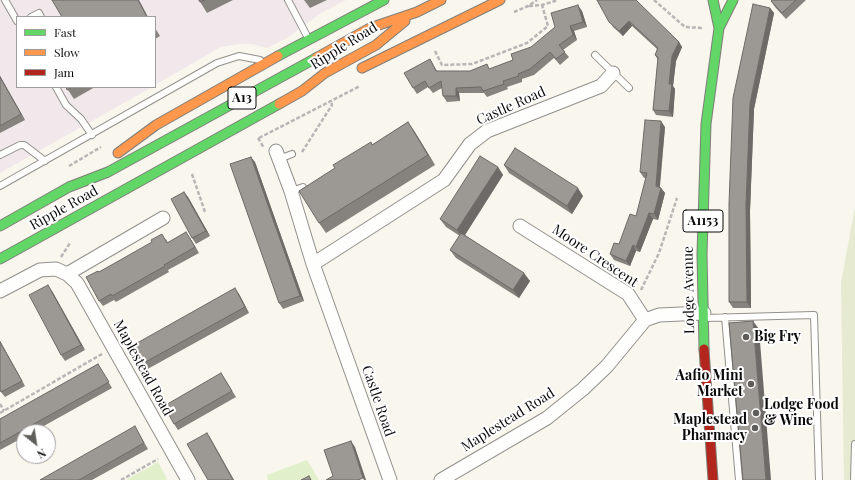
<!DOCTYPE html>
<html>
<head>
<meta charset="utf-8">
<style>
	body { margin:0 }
	#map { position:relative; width:855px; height:480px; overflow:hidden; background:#f9f6ed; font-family:"Playfair Display",serif }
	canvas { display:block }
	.legend { position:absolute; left:16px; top:16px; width:140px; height:72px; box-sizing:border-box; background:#fff; border:1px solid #9d9d9d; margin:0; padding:5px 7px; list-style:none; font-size:12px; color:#0a0a0a }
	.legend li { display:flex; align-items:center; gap:8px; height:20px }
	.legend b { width:20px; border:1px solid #9d9d9d }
	.north { position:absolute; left:16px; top:424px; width:40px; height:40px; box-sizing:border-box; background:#fff; border:1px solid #9d9d9d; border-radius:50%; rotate:150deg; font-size:11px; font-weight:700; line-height:16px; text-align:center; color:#0a0a0a }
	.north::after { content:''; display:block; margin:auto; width:14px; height:18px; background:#5e5d59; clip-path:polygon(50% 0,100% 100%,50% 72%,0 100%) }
</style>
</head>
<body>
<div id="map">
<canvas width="855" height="480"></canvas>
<ul class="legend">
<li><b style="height:5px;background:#63d668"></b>Fast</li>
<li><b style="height:5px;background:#ff974d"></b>Slow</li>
<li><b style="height:5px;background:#b3261e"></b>Jam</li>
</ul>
<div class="north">N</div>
</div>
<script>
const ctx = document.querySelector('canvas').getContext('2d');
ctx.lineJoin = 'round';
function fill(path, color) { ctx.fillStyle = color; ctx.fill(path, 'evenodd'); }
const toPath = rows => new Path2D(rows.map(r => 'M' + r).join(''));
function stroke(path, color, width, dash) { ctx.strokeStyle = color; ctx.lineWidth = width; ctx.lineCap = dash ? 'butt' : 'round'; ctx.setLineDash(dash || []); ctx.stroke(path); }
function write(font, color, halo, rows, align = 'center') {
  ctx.font = font + ' "Playfair Display",serif'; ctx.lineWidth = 4; ctx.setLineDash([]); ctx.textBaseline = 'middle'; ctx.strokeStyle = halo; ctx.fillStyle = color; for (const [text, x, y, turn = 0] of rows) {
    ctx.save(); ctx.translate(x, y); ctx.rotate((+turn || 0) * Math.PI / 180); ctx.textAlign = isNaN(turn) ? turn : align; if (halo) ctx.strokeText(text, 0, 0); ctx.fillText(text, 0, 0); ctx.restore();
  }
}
const industrial = toPath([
	[0,0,346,0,321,13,287,38,267,48,252,44,238,44,221,47,155,85,155,17,17,17,17,87,152,87,0,173]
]);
const green = toPath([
	[307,460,319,480,268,480,267,475],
	[158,462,167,479,165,480,126,480]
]);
const cemetery = toPath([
	[855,207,855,480,844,480,841,283]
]);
const path = toPath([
	[654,0,685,27,703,28],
	[529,6,542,5,558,0],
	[514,12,528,6,537,0],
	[435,51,442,65,472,64,527,43,548,26,542,5],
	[258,138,264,148],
	[259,138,360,86],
	[302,152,332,105,331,101],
	[69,166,101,147],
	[192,174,205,212],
	[61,257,70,243],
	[641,290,659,253,677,198],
	[0,404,4,411],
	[0,413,102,354],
	[121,480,158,459]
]);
const lane = toPath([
	[5,0,17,21],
	[288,0,307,36],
	[31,17,39,13,41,17],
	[595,55,629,88],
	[56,87,66,105,81,119,92,135],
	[0,155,20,145,24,145,45,161],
	[279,159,292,154],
	[0,186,217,63,239,56,260,60],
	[291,191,303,187],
	[725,317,739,480],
	[705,318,814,315,819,480],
	[854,480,855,444]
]);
const street = toPath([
	[276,151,291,191,313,264,390,480],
	[520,226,628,294,645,320],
	[313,264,444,180,470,144,487,131,601,86,613,73],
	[67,274,163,218],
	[0,291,40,270,56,269,67,274,77,283,188,480],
	[441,480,547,418,583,389,607,366,645,320,659,315,704,313]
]);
const fast = toPath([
	[713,0,719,28],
	[278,56,384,0],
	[0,226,69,187,108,172,316,58],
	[0,259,279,104],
	[704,349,702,254,706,124,719,28,733,0]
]);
const slow = toPath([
	[316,58,370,28,417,12,441,0],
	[362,68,500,0],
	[279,104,302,91,325,73,376,45,405,21],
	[118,153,156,125,278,56]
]);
const jam = toPath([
	[704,349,713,480]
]);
const wall = toPath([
	[199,0,233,0,207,13],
	[304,0,327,0,310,8],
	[597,0,679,42,682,47,676,61,673,86,675,89,673,117,656,115,653,110,658,60,655,55,657,49,632,26,623,36,613,27],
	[772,0,806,0,786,19,775,7,771,1],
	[770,8,774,13,754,109,750,211,751,308,733,308,729,302,729,204],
	[582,11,587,27,574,31,577,40,563,50,569,57,560,65,554,58,534,75,522,79,522,82,507,87,508,89,487,97,484,93,459,93,460,101,447,102,443,96,442,88,433,93,428,87,417,94,413,88,430,59,437,71,470,71,490,69,513,60],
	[155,28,160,36,155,39],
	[0,76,25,120,0,133],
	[66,87,95,87,74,99],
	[408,122,435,165,326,233,319,223,372,145],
	[665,127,660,187,665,193,658,220,653,219,640,252,636,251,630,266,614,260,610,254,619,244,636,216,646,178,644,178,640,172],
	[255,162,304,301,283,309,279,303],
	[504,165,583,196,572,214,509,173],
	[498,167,503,175,465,235,530,281,519,298,456,258,450,250,460,236,446,227,440,219],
	[184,192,188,197,210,236,196,244,192,238],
	[190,238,199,253,168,270,169,272,116,302,114,300,103,306,99,301,99,272,166,239,168,243],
	[52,291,85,350,65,361,61,355],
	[239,294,249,313,144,371,140,365],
	[0,341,25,386,5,397,1,392],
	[98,364,112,388,33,432,24,432,24,437,0,450,0,419],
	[221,373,236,397,178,430,174,424],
	[138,432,148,449,92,480,40,480]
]);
const shadedWall = toPath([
	[138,0,139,0,148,17,147,17],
	[578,5,582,11,587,27,583,22],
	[770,8,774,13,754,109,750,211,751,308,747,302,746,205,750,103],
	[629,21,632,26,623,36,619,31],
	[570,26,574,31,577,40,573,35],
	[679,42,682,47,676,61,673,86,675,89,673,117,669,111,669,84,672,56],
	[0,76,25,120,21,114,0,77],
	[456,88,459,93,460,101,456,96],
	[661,121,665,127,659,192,656,186],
	[408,122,415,132,435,165,428,155],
	[251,157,255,162,304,301,300,296],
	[498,167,503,175,463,238,457,230],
	[578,188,583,196,572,214,567,206],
	[661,188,665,193,658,220,654,214],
	[184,192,188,197,210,236,206,231],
	[649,213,653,219,640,252,636,247],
	[186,232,190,238,199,253,195,247],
	[633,245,636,251,630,266,626,261],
	[524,273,530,281,519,298,513,290],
	[48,285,52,291,85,350,81,345],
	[235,288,239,294,249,313,245,307],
	[753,321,759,329,771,480,766,480],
	[0,341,25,386,22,381,0,342],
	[207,433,211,439,234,480,233,480],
	[351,441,355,447,366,480,364,480,363,478]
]);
const building = toPath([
	[52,0,138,0,147,17,62,17,52,0],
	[199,0,205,0,200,2,199,0],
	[597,0,636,0,679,42,672,56,669,84,672,84,669,111,653,110,658,57,655,55,658,48,629,21,619,31,609,22,597,0],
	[772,0,796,0,782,13,771,1,772,0],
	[753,4,770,8,750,103,746,205,747,302,729,302,729,204,733,98,753,4],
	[578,5,583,22,570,26,573,35,559,45,565,52,556,59,550,52,530,69,518,74,519,76,503,81,504,84,483,91,481,87,456,88,456,96,443,96,441,81,429,88,425,81,413,88,404,73,430,59,436,71,470,71,487,64,489,69,513,60,511,54,531,47,555,27,551,13,578,5],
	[0,77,21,114,0,126,0,77],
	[66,87,72,87,67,90,66,87],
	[645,120,661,121,656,186,661,188,654,214,649,213,636,247,633,245,626,261,610,254,614,243,619,244,630,214,636,216,647,173,640,172,645,120],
	[408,122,428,155,319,223,299,191,335,168,333,165,371,142,372,145,408,122],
	[515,148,578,188,567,206,504,165,515,148],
	[480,156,498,167,457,230,440,219,480,156],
	[251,157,300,296,279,303,230,164,251,157],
	[184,192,206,231,192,238,171,199,184,192],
	[186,232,195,247,164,265,165,266,112,296,111,294,99,301,86,277,98,271,99,272,152,242,151,240,162,234,167,243,186,232],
	[461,233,524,273,513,290,450,250,461,233],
	[48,285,81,345,61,355,29,295,48,285],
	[235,288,245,307,140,365,130,347,235,288],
	[753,321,766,480,743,480,729,323,753,321],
	[0,342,22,381,1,392,0,389,0,342],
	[98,364,109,382,0,443,0,419,98,364],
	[221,373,232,391,174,424,164,406,221,373],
	[135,426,144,443,79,480,40,480,135,426],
	[207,433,233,480,208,480,187,444,207,433],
	[351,441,363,478,358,480,326,480,333,476,324,450,351,441],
	[309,476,311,480,301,480,309,476]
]);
const markers = [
	[746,337,4,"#5e5d59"],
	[751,384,4,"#5e5d59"],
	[756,413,4,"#5e5d59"],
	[755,428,4,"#5e5d59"]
];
const shields = [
	[242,98,28],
	[703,221,40]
];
const shieldNames = [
	["A13",242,98],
	["A1153",703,221]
];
const streetNames = [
	["Ripple Road",344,46,-32],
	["Castle Road",511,106,-24],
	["Ripple Road",64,208,-29],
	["Moore Crescent",595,256,34],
	["Lodge Avenue",689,290,-91],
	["Maplestead Road",143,368,61],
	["Castle Road",378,401,71],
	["Maplestead Road",508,420,-32]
];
const poiNames = [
	["Big Fry",754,337],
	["Aafio Mini",743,376,"right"],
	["Market",743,392,"right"],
	["Lodge Food",764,405],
	["& Wine",764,421],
	["Maplestead",747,420,"right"],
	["Pharmacy",747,436,"right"]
];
fill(industrial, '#f0e8eb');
fill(green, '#e2efcb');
fill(cemetery, '#e5ead0');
stroke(lane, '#92908c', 8);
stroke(street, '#92908c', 15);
stroke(fast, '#7f7e7a', 11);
stroke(slow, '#7f7e7a', 11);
stroke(jam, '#7f7e7a', 11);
stroke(path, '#b7b6b5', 2.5, [4, 2]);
stroke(lane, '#fefefc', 6);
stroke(street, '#fefefc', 13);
stroke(fast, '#63d668', 9);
stroke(slow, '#ff974d', 9);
stroke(jam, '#b3261e', 9);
fill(wall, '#86837e');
fill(shadedWall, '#6d6a67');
fill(building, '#9c9893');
stroke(building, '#6d6a67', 1);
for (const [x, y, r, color] of markers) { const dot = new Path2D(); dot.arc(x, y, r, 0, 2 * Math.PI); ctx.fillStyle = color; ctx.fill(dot); stroke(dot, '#fff', 1.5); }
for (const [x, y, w] of shields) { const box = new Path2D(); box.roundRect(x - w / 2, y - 11, w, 22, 3); ctx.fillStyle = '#fff'; ctx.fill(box); stroke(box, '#0a0a0a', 1); }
write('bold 13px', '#0a0a0a', null, shieldNames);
write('14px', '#0a0a0a', '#fff', streetNames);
write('bold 14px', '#0a0a0a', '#fff', poiNames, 'left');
</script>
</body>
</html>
